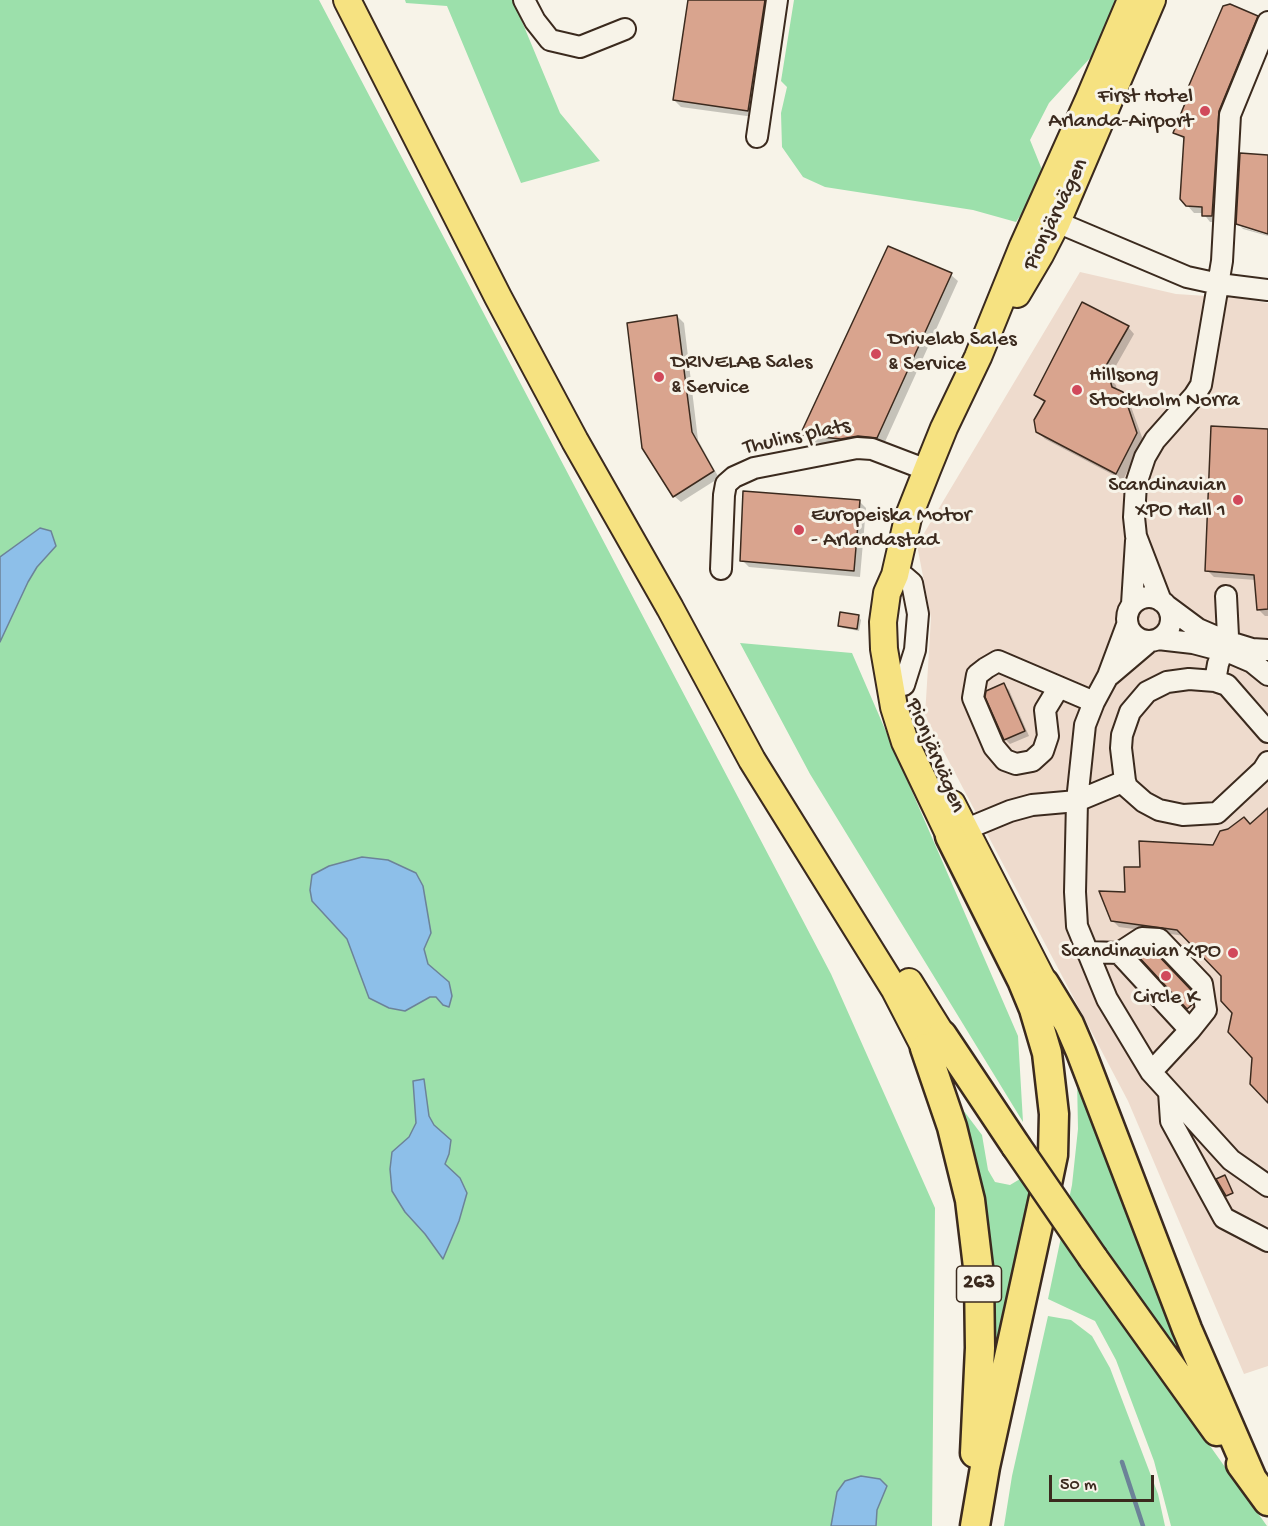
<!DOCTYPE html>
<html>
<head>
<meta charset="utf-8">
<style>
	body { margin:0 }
	#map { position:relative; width:1268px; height:1526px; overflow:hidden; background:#f7f3e8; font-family:"Gochi Hand",sans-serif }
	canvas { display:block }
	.scale { position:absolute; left:1049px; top:1475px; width:105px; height:27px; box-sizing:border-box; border:3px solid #3b2a1e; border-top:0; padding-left:8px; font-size:18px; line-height:21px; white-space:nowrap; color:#3b2a1e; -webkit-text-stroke:4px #f7f3e8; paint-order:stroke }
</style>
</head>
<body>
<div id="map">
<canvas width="1268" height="1526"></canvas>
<div class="scale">50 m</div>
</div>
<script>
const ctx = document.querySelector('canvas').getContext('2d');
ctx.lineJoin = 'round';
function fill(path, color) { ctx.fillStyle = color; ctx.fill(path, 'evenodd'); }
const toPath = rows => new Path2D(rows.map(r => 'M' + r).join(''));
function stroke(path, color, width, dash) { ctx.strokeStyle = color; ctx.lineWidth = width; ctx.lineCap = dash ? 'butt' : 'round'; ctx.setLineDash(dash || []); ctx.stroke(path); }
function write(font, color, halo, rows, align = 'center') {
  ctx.font = font + ' "Gochi Hand",sans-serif'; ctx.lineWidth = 6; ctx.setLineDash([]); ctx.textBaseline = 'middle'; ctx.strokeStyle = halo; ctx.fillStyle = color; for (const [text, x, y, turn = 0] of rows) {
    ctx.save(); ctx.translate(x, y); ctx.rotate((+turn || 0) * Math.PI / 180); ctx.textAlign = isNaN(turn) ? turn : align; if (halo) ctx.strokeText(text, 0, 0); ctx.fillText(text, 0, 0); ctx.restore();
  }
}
const built = toPath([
	[1080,272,1176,294,1238,298,1268,303,1268,1366,1244,1374,1128,1101,925,716,931,618,917,545]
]);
const green = toPath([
	[0,0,319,0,831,974,935,1208,932,1526,0,1526],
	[405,0,513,0,560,113,600,161,521,183,447,6,406,3],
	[794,0,1115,0,1102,45,1049,103,1030,140,1045,177,1016,222,973,210,825,187,803,177,782,147,781,113,787,87,781,81],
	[740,643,852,653,1018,1036,1023,1122,810,774],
	[1077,1078,1192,1374,1089,1276,1267,1526,1171,1526,1154,1461,1116,1360,1095,1321,1048,1299,1072,1185,1078,1129],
	[951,1094,982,1135,988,1170,995,1182,1010,1185,1020,1179,1037,1205,985,1427],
	[1048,1316,1071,1320,1092,1336,1110,1368,1158,1494,1165,1526,1004,1526,1012,1476]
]);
const water = toPath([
	[40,528,51,531,56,546,37,567,28,582,0,642,0,557,40,528],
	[362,857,388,860,416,873,423,886,431,933,424,949,428,964,449,982,452,996,449,1007,443,1005,436,997,430,997,405,1011,389,1008,369,998,347,939,312,901,310,890,312,875,329,866,362,857],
	[424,1079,429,1116,434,1125,451,1140,449,1154,445,1164,460,1178,467,1193,459,1221,443,1259,425,1234,405,1212,392,1191,390,1169,392,1152,409,1137,416,1123,413,1081,424,1079],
	[861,1476,880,1479,887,1486,877,1510,876,1526,831,1526,837,1492,845,1481,861,1476]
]);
const shadow = toPath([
	[690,0,774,0,754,117,681,107,674,100],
	[1257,17,1264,24,1225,118,1219,222,1210,222,1203,213,1194,213,1187,205,1186,141,1175,132],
	[1241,227,1268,235,1268,236,1243,229],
	[889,248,951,275,958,281,884,444,848,445,808,442,802,435],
	[677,316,684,323,698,440,719,478,681,502,674,496],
	[1128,327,1134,334,1109,378,1116,385,1117,391,1129,401,1143,440,1123,480,1045,439,1038,432,1045,403,1035,395],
	[1268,430,1268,616,1265,616,1258,609,1256,580,1214,577,1207,570],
	[859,501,866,508,860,577,749,567,742,560],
	[858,616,861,620,859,631,843,628,839,625],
	[1004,685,1009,690,1029,736,1010,744,1005,739,987,696],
	[1268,810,1268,1101,1253,1058,1233,1013,1222,975,1185,936,1119,927,1112,920,1141,868,1214,846,1250,826]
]);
const stream = toPath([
	[1122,1462,1143,1526]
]);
const building = toPath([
	[688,0,765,0,748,111,673,100,688,0],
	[1230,4,1258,16,1219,111,1212,216,1202,216,1202,207,1186,206,1180,199,1184,137,1173,133,1186,101,1187,90,1223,6,1230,4],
	[1240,153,1268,155,1268,234,1236,224,1240,153],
	[888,246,952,273,877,438,858,436,841,439,800,435,888,246],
	[1082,302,1129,326,1103,371,1109,376,1112,387,1123,392,1137,433,1116,474,1036,432,1034,420,1045,401,1034,395,1082,302],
	[677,315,692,432,714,471,673,497,642,448,627,323,677,315],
	[1211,426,1268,429,1268,609,1257,610,1254,575,1205,571,1211,426],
	[743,491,860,500,854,571,740,561,743,491],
	[840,612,859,615,857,629,838,626,840,612],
	[1004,683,1025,731,1004,740,985,697,986,691,1004,683],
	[1268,808,1268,1103,1250,1084,1252,1058,1228,1032,1232,1013,1221,1001,1221,976,1177,930,1111,921,1099,891,1125,892,1124,867,1140,867,1139,841,1213,845,1220,831,1228,829,1244,817,1250,824,1268,808],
	[1145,950,1154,951,1191,990,1193,1004,1187,1009,1137,955,1145,950],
	[1225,1175,1233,1193,1226,1196,1216,1179,1225,1175]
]);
const minor = toPath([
	[524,0,535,21,550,40,580,47,625,29],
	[757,137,777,0],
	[1045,217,1187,277,1219,284,1268,290],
	[721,569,724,495,726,484,734,477,754,468,857,448,872,449,927,470],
	[895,575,905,577,912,583,918,614,915,650,904,685],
	'1127 619a22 22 0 1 1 44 0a22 22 0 1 1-44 0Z',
	[1161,601,1136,536,1134,517,1136,484,1145,457,1155,440,1194,396,1201,385,1222,261,1230,115,1268,22],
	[1132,604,1136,541],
	[1167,606,1198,629,1226,641,1252,649,1268,650],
	[1127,625,1108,676,1094,702,1085,725,1077,801,1075,892,1077,926,1107,999,1151,1072,1231,1160,1268,1186],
	[1158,639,1193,643,1231,653,1252,662,1268,675],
	[1110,675,1150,641],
	[1215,681,1218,664,1228,636,1226,596],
	[1059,687,1045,710,1048,736,1043,751,1032,761,1016,764,1005,760,994,747,973,698,977,675,986,668,998,661,1094,702],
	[1268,732,1227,685,1215,681,1189,679,1167,682,1147,692,1130,712,1122,735,1121,748,1125,781,1127,787,1144,802,1159,810,1183,815,1217,813,1263,770,1268,762],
	[952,835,1010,811,1032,805,1077,801,1125,781],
	[1087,952,1119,953,1142,938,1159,939,1202,984,1206,1010,1190,1030,1151,1072],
	[1119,953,1190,1030],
	[1169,1092,1171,1121,1224,1218,1268,1241]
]);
const major = toPath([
	[347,0,498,297,575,441,670,608,752,760,895,990,925,1048],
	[1017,294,1040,255,1057,222,1152,0],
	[952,804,1044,983],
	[950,836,905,742,894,707,884,649,883,622,887,593,895,575,908,518,927,470,944,428,978,357,1023,246,1089,99,1131,0],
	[909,982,942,1035]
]);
const highway = toPath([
	[950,836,1022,980,1034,1009,1047,1053,1054,1114,1053,1155,1048,1179,985,1467,975,1526],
	[1044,983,1069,1024,1081,1052,1187,1329,1252,1479],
	[942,1035,1016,1146],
	[925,1048,952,1127,970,1200,979,1275,980,1348,975,1453],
	[1093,1258,1217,1431],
	[1241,1464,1268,1501]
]);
const highwayBridge = toPath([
	[1016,1146,1093,1258]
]);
const markers = [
	[1205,111,6,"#d1495b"],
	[876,354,6,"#d1495b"],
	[659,377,6,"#d1495b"],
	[1077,390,6,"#d1495b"],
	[1238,500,6,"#d1495b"],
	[799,530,6,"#d1495b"],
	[1233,953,6,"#d1495b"],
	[1166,976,6,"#d1495b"]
];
const shields = [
	[979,1284,45]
];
const shieldNames = [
	["263",979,1284]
];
const poiNames = [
	["First Hotel",1193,98,"right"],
	["Arlanda-Airport",1193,123,"right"],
	["Drivelab Sales",888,341],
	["& Service",888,366],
	["DRIVELAB Sales",671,364],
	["& Service",671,389],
	["Hillsong",1089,377],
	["Stockholm Norra",1089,402],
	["Scandinavian",1226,487,"right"],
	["XPO Hall 1",1226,512,"right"],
	["Europeiska Motor",811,517],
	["- Arlandastad",811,542],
	["Scandinavian XPO",1221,953,"right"],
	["Circle K",1166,999,"center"]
];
const streetNames = [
	["Pionjärvägen",1057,215,-64],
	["Thulins plats",797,438,-12],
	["Pionjärvägen",934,756,67]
];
fill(built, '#eedbcd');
fill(green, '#9ce0ab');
fill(water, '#8dbfe9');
stroke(water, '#6c8398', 1.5);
fill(shadow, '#0003');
stroke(stream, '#6c8398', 4.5);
fill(building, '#d9a48e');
stroke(building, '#3b2a1e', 1.5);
stroke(minor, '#3b2a1e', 24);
stroke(major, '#3b2a1e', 30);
stroke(highway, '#3b2a1e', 33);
stroke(minor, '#f7f3e8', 20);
stroke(major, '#f6e281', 26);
stroke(highway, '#f6e281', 28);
stroke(highwayBridge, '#3b2a1e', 33, []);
stroke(highwayBridge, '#f6e281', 28);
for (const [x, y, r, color] of markers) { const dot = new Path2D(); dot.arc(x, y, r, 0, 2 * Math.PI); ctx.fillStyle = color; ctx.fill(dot); stroke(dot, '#f7f3e8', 2); }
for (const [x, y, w] of shields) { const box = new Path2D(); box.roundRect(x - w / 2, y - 18, w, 36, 4.5); ctx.fillStyle = '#f7f3e8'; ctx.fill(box); stroke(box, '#3b2a1e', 1.5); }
write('bold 21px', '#3b2a1e', null, shieldNames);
write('22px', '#3b2a1e', '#f7f3e8', poiNames, 'left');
write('22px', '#3b2a1e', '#f7f3e8', streetNames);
</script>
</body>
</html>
